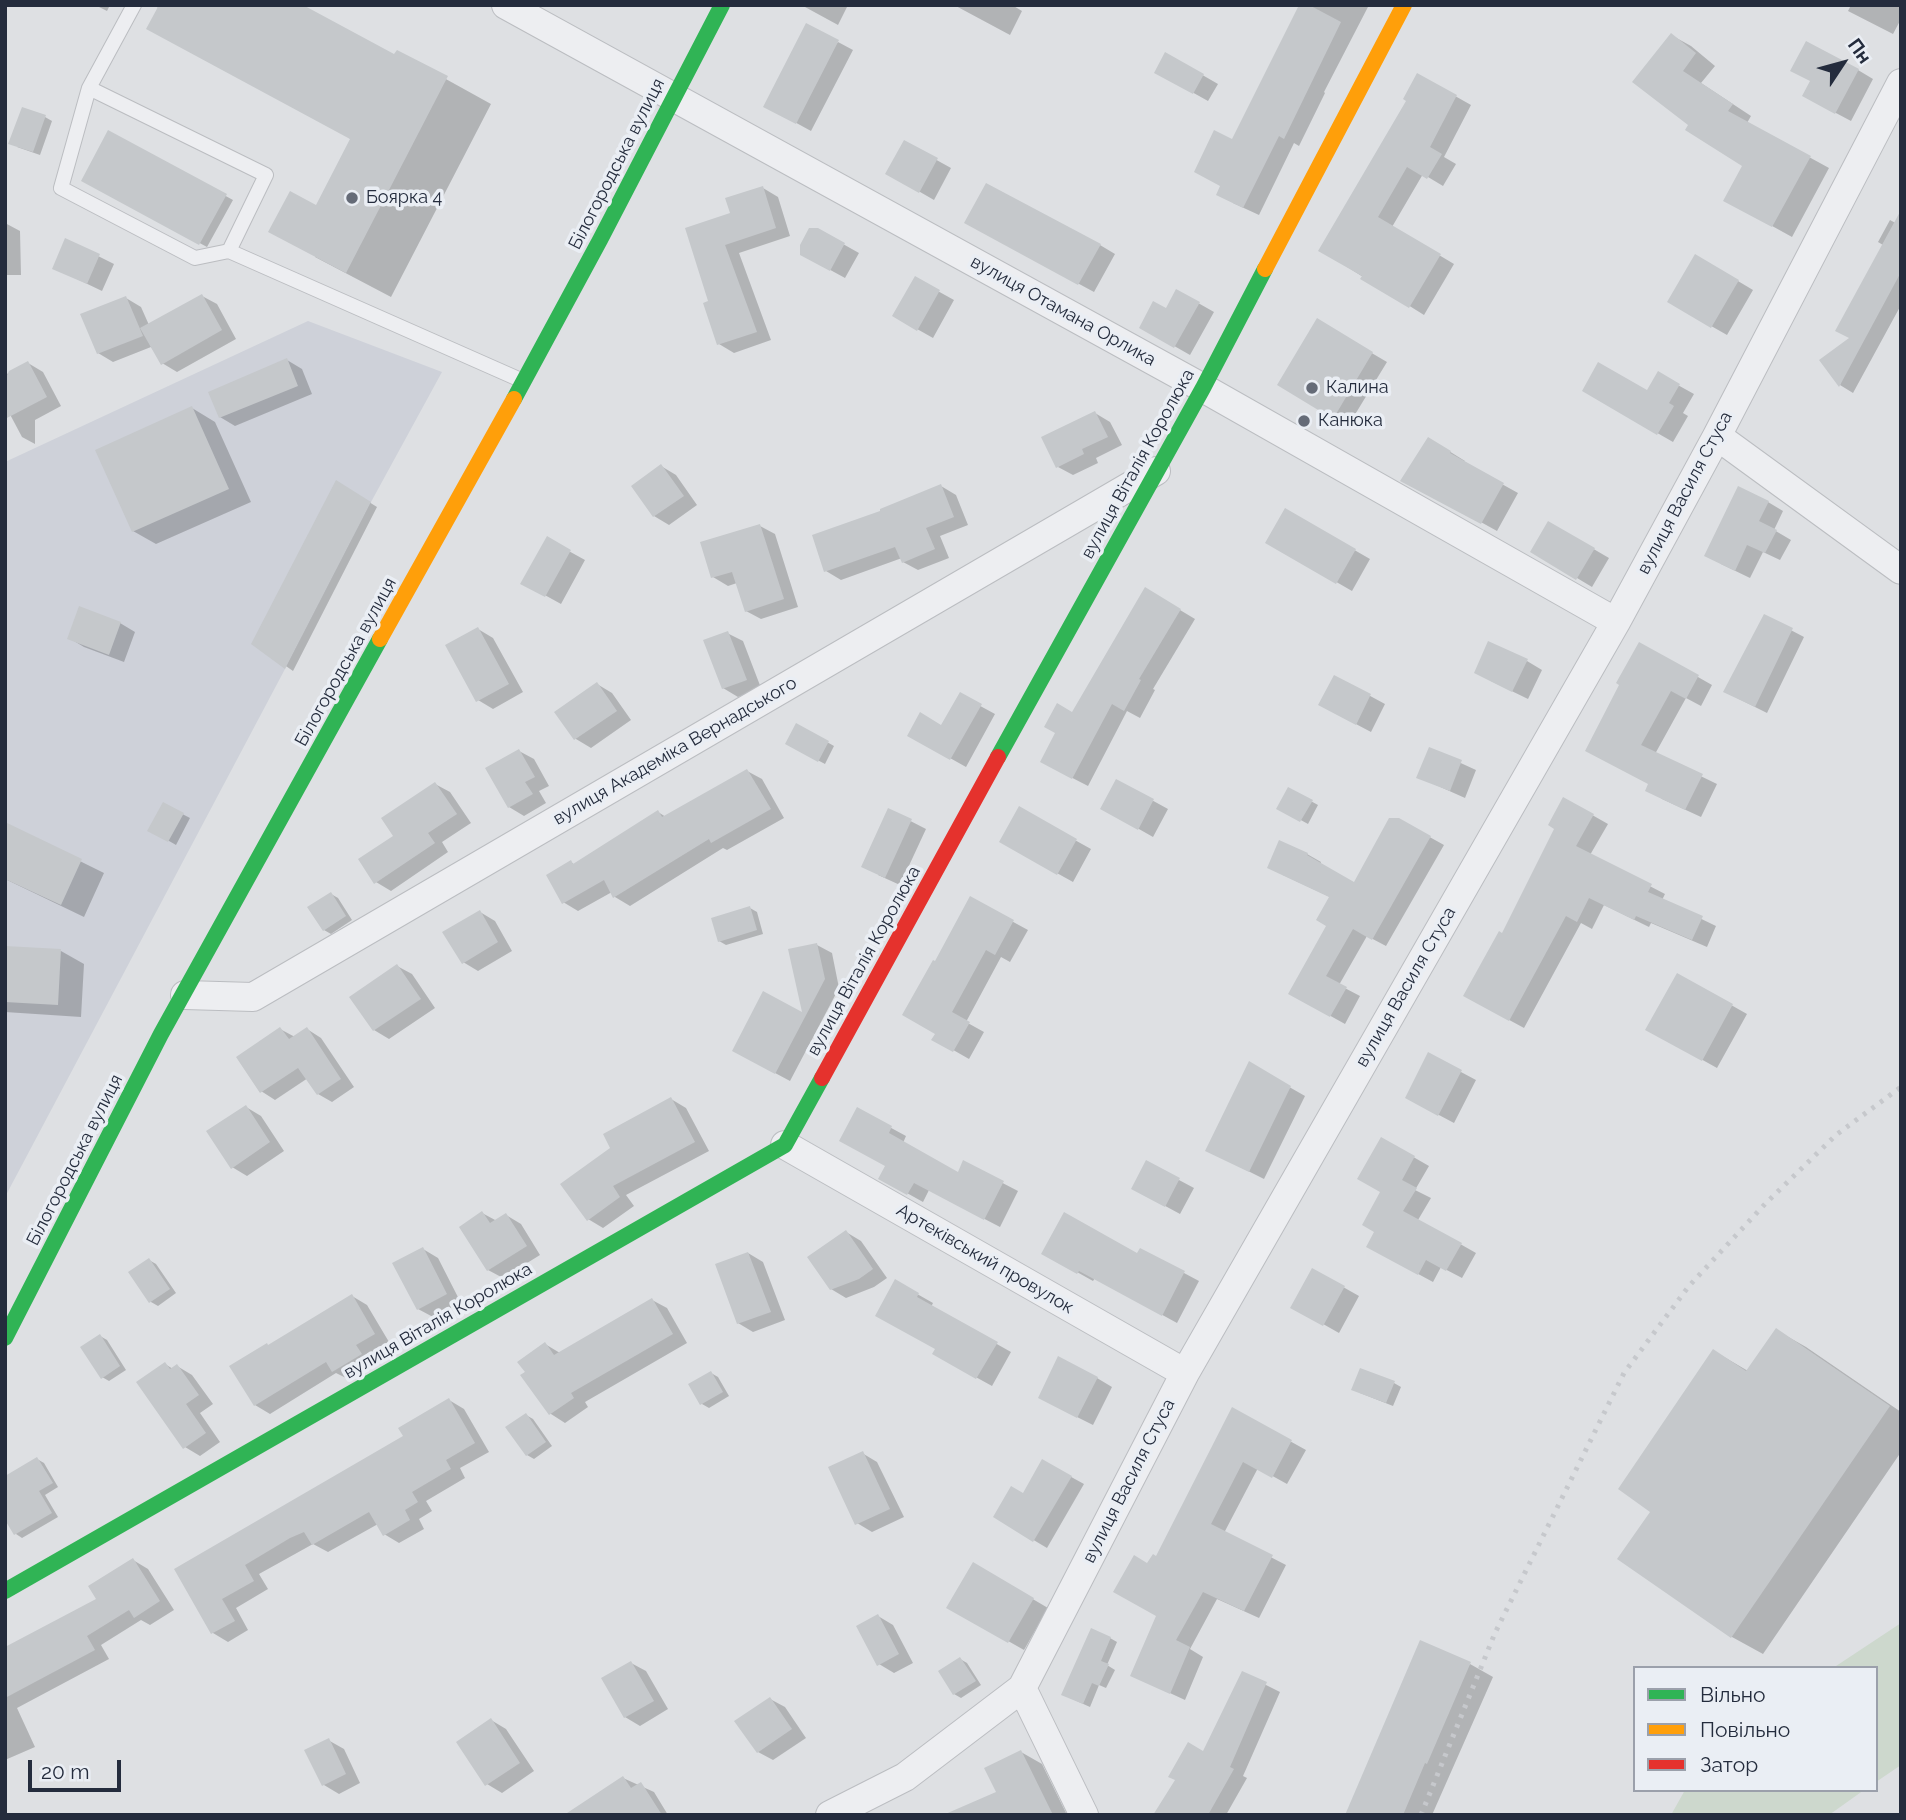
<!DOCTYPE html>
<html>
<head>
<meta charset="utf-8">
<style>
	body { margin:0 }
	#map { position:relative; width:1906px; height:1820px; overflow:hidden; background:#dee0e3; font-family:Raleway,sans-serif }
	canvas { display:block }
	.frame { position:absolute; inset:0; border:7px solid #242c3d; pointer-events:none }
	.legend { position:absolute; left:1633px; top:1666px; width:245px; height:126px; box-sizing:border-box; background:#eaeef4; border:2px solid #9ba0ab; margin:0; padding:9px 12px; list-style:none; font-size:21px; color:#242c3d }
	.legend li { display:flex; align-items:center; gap:14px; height:35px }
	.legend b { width:35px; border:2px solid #9ba0ab }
	.north { position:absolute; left:1808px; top:28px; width:70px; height:70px; -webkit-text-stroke:5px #eaeef4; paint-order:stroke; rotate:54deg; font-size:19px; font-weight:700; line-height:28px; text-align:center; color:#242c3d }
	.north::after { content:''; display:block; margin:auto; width:24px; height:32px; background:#242c3d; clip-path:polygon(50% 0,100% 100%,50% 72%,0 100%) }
	.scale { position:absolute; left:28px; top:1760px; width:93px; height:32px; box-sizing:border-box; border:4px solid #242c3d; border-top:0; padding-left:9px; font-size:21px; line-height:24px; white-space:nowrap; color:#242c3d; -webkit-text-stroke:5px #eaeef4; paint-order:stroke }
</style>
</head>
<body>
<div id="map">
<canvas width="1906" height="1820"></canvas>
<div class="frame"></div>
<ul class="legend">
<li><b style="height:9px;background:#30b455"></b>Вільно</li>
<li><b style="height:9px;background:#ff9f0a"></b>Повільно</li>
<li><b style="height:9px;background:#e5322d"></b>Затор</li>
</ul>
<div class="north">Пн</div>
<div class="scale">20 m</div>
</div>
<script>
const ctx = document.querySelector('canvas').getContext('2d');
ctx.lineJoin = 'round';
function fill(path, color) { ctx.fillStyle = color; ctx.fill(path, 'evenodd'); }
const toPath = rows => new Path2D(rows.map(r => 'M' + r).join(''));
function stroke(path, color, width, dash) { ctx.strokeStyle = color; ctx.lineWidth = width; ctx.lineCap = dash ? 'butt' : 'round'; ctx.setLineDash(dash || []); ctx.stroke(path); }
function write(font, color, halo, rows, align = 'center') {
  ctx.font = font + ' Raleway,sans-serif'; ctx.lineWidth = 7; ctx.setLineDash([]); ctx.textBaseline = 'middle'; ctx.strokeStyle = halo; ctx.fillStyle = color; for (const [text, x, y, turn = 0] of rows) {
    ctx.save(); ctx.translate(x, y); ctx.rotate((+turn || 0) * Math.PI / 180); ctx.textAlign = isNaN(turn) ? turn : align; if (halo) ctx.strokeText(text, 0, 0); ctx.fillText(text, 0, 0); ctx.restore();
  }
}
const built = toPath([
	[308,321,442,372,371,502,285,669,5,1197,5,462]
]);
const green = toPath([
	[1901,1623,1901,1765,1876,1782,1876,1668,1833,1668],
	[1685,1790,1864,1790,1829,1815,1671,1815]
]);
const shadow = toPath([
	[95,5,110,5,107,11],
	[154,5,299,5,395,57,397,52,491,104,391,297,315,257,317,207,352,140],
	[806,5,848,5,838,25,805,7],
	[954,5,1012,5,1022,11,1010,35],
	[1301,5,1369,5,1324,92,1325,93,1299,146,1294,143,1259,215,1233,203,1233,141],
	[1851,5,1901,5,1901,19,1893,34,1848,11],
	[1671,35,1691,46,1715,66,1701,83,1751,116,1747,123,1829,168,1792,237,1745,211,1745,166,1690,125],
	[838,42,853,50,811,131,780,114],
	[1166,54,1218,84,1208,101,1156,72],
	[1858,70,1873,79,1851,121,1819,104],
	[1418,75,1471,105,1444,157,1456,164,1443,186,1423,174,1392,227,1454,264,1424,315,1320,250,1409,100],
	[45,117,52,121,40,155,17,147],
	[109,132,233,200,207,247,83,180],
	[904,142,951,168,934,200,887,173],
	[763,188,778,197,790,236,739,253,771,340,734,353,719,344,710,302,732,214],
	[1890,220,1901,226,1901,305,1853,393,1840,385,1883,245,1878,242],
	[5,223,20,231,21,275,5,275],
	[818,230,859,253,845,278,801,254],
	[981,231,1100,245,1115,254,1094,292],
	[66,240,114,264,102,291,54,268],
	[1696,256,1753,290,1727,335,1669,302],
	[916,279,954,300,933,338,894,316],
	[1177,291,1214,312,1190,355,1141,327,1167,310],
	[202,296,217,304,236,339,177,372,162,363,151,347,113,362,98,353,126,298,141,307,149,325],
	[1317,321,1387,362,1348,426,1279,384],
	[287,360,302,369,312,394,235,426,220,417],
	[28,363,43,372,61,406,35,420,35,444,22,437,5,405,5,375],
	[1658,374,1694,394,1683,413,1688,416,1673,442,1584,391,1647,393],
	[192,408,215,422,251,502,156,544,133,531],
	[1095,413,1110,422,1122,445,1096,458,1098,463,1073,475,1058,467],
	[1444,448,1465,461,1464,463,1518,493,1497,531,1441,500],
	[661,466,676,475,697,505,669,525,654,516],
	[337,482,377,507,293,671,253,643],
	[941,486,956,495,968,525,940,536,949,558,918,570,903,562,902,558,841,580,826,571,883,512],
	[1768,502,1783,511,1774,530,1791,540,1780,560,1763,552,1750,578,1721,564],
	[1285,510,1370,559,1352,591,1267,542],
	[1549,523,1609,558,1592,587,1532,551],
	[760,526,775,534,798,607,761,619,746,611,737,583,728,586,713,577],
	[547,539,585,560,561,604,523,583],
	[1145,589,1195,619,1153,689,1155,690,1140,718,1127,711,1088,786,1057,770,1073,714],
	[1764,616,1804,637,1767,713,1737,698],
	[120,623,135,632,124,662,84,647,69,638],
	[478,629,493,638,523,692,493,709,478,700],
	[727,633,743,641,761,688,738,697,723,688],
	[1640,644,1712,685,1701,706,1686,698,1655,754,1717,784,1701,817,1662,799,1650,784,1602,759],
	[1527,661,1542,670,1528,699,1491,681],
	[1335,677,1385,704,1371,732,1335,713],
	[597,684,612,693,631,720,591,748,576,739,557,712],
	[960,695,995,714,966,767,909,735,942,728],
	[797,725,834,746,825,764,787,744],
	[1430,749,1476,770,1465,798,1418,777],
	[519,751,534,759,549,786,539,791,546,803,524,816,509,807],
	[747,771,762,779,784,818,727,850,723,848,630,906,615,897,612,892,578,911,563,902,571,862,575,865,658,812,666,817],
	[1117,781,1168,809,1153,837,1102,808],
	[435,784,450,792,471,823,442,842,448,852,391,891,376,882,395,836],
	[1289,789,1318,805,1308,824,1279,808],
	[1564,799,1608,824,1590,855,1665,894,1662,900,1716,926,1707,947,1651,923,1649,927,1604,905,1592,929,1581,923,1524,1028,1465,996,1502,935,1556,828],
	[163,804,190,818,176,845,150,830],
	[1019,809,1091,849,1073,882,1001,842],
	[889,810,926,829,900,885,878,875],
	[1399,820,1444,845,1386,946,1367,936,1339,985,1360,996,1345,1024,1291,994,1328,925,1330,897,1283,875,1307,854,1321,862,1320,865,1354,884],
	[5,824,104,873,84,917,5,879],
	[331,894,338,898,352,920,331,934,324,930],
	[971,899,1028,930,1010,962,1001,957,966,1022,984,1032,969,1059,934,1039,937,1033,936,963],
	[750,908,757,912,763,934,726,945,719,941],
	[480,912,495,921,512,951,478,971,463,962],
	[817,945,832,953,839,988,790,1081,749,1059,804,1015],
	[5,948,61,951,84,964,81,1017,5,1012],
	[397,966,412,974,435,1008,389,1039,374,1030],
	[1678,975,1747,1014,1717,1068,1647,1029],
	[280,1029,295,1037,307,1029,321,1038,354,1087,332,1102,318,1094,308,1078,275,1100,261,1091],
	[1429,1055,1476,1080,1454,1123,1422,1106],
	[1249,1064,1305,1096,1264,1179,1222,1158],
	[671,1099,686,1108,709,1151,626,1195,634,1206,603,1228,588,1219,613,1148],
	[246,1107,261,1116,284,1151,247,1176,232,1167],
	[858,1110,906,1136,903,1143,958,1174,964,1163,1018,1191,1000,1227,929,1190,923,1202,880,1178,887,1165],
	[1382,1139,1429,1166,1415,1190,1431,1198,1418,1220,1476,1253,1462,1278,1441,1267,1433,1282,1383,1255,1376,1231,1383,1191],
	[1179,1180,1194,1188,1180,1214,1145,1195],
	[482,1213,497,1221,506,1215,521,1224,540,1255,503,1278,488,1270],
	[846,1232,861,1241,887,1278,874,1287,846,1298,831,1289],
	[423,1249,438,1258,461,1303,433,1317,418,1309],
	[748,1253,763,1262,785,1320,753,1332,738,1323],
	[1043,1253,1184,1273,1199,1281,1177,1323,1095,1278,1093,1281],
	[149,1260,156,1264,176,1293,158,1306,151,1302],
	[1313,1270,1359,1296,1339,1333,1293,1307],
	[896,1282,933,1303,931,1307,1011,1352,992,1386,934,1354,937,1348],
	[352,1296,367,1305,389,1342,370,1354,375,1363,348,1379,336,1373,270,1414,255,1405,270,1346],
	[652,1300,667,1308,687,1343,585,1402,588,1407,565,1423,551,1414,523,1375,545,1344,560,1353],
	[1776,1330,1806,1347,1901,1412,1901,1452,1763,1654,1732,1637,1619,1559,1652,1511,1714,1351,1748,1371],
	[100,1336,107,1340,126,1370,109,1381,102,1377],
	[165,1364,173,1369,177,1366,192,1375,213,1404,200,1413,220,1442,200,1456,185,1447],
	[711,1373,718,1377,729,1396,709,1408,702,1404],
	[1097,1378,1112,1387,1093,1425,1055,1406],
	[1394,1383,1401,1387,1393,1406,1360,1393],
	[449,1400,464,1409,489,1452,460,1468,465,1478,426,1501,432,1511,419,1519,424,1529,399,1543,384,1534,378,1524,328,1552,313,1544,259,1574,268,1589,236,1608,248,1630,228,1642,213,1633,176,1570,405,1437],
	[1232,1409,1306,1450,1287,1484,1258,1468,1224,1533,1286,1565,1259,1618,1217,1599,1190,1649,1203,1657,1185,1700,1133,1676,1158,1615,1148,1565,1157,1558],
	[526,1415,533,1419,552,1446,534,1459,527,1455],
	[862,1453,877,1462,904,1517,872,1532,857,1523],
	[37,1459,44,1463,58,1487,45,1495,58,1517,22,1538,16,1534],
	[1042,1461,1084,1484,1047,1548,995,1517,1024,1495],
	[133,1560,148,1569,174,1610,150,1625,141,1620,101,1645,109,1659,17,1708,35,1747,5,1760,5,1659,98,1599],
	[973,1564,1048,1608,1024,1650,948,1607],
	[878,1616,893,1625,913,1663,894,1673,879,1664],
	[1110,1638,1117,1642,1107,1665,1115,1670,1106,1688,1099,1685,1090,1707,1070,1698],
	[960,1659,967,1663,981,1685,961,1698,954,1694],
	[631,1663,646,1671,668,1709,640,1726,625,1717],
	[1470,1664,1493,1677,1432,1815,1347,1815],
	[1242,1673,1280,1692,1243,1776,1247,1778,1226,1815,1155,1815,1203,1753],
	[770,1699,785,1707,806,1738,773,1760,758,1752],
	[491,1720,506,1729,534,1771,502,1793,487,1784],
	[328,1740,344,1749,360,1783,339,1794,324,1785],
	[1021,1752,1042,1764,1067,1815,957,1815,999,1793],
	[623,1778,654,1792,668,1815,594,1815]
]);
const building = toPath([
	[159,5,303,5,394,54,397,50,448,76,346,273,268,232,290,191,316,205,350,139,146,29],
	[1299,5,1309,5,1341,22,1284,139,1279,136,1243,208,1216,195,1220,186,1194,172,1214,130,1232,139],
	[806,23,839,40,796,124,763,107],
	[1671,33,1696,53,1683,71,1733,104,1728,111,1811,156,1772,227,1723,201,1742,166,1685,130,1688,125,1632,82],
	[1806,41,1859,69,1835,114,1802,96,1810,81,1790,71],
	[1165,52,1204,74,1193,94,1154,73],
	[1417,73,1457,95,1430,147,1442,154,1427,179,1407,167,1378,217,1441,254,1409,308,1360,279,1362,276,1318,251,1406,101,1403,99],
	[22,107,46,115,33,152,8,144],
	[108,130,227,194,199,245,81,181],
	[904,140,938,158,919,193,885,174],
	[986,183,1101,244,1078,285,964,223],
	[763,186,776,228,725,245,757,332,717,345,703,303,708,301,685,228,730,213,725,198],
	[1901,210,1901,272,1839,387,1819,360,1849,338,1835,331],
	[809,228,818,228,845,243,830,271,800,255,800,245],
	[65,238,100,254,87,284,52,269],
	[1695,254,1739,280,1711,328,1667,302],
	[915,276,940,290,917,331,892,316],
	[1176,289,1200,302,1174,348,1139,328,1153,301,1166,308],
	[202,294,222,330,161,365,140,328],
	[126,296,143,336,97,354,80,314],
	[1317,318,1373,352,1333,419,1277,385],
	[287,358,298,386,219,418,208,392],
	[28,361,47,397,5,419,5,380,9,371],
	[1598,362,1647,390,1658,371,1680,384,1669,403,1674,406,1657,435,1582,391],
	[192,406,229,489,132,532,95,450],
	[1095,411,1108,437,1082,449,1084,454,1056,468,1041,437],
	[1428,437,1451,451,1450,453,1504,483,1481,524,1400,481],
	[661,464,684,496,653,517,631,486],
	[336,480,371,502,285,669,251,644],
	[941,484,954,517,926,528,935,549,902,563,895,547,824,572,812,535,880,511,880,509],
	[1738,486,1769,501,1759,521,1777,530,1765,553,1747,545,1735,571,1704,556],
	[1285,508,1356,549,1336,584,1265,543],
	[1548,521,1595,548,1576,580,1530,552],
	[760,524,784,599,745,612,732,572,711,578,700,542],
	[547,536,571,550,545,597,520,584],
	[1145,587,1181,609,1139,679,1141,680,1124,711,1112,704,1072,779,1040,762,1055,733,1044,727,1057,703,1072,712],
	[79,606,121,622,109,655,67,639],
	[1764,614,1793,628,1755,707,1723,692],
	[478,627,509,684,476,702,445,645],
	[728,631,747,680,722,689,703,640],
	[1488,641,1528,659,1512,692,1474,673],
	[1639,642,1699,675,1686,699,1671,691,1641,745,1703,774,1685,810,1645,791,1648,784,1585,751,1619,685,1616,683],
	[1334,675,1371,694,1356,725,1318,705],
	[597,682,617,711,574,740,554,712],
	[960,692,982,704,950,760,907,736,920,712,941,725],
	[796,723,829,741,818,762,785,744],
	[1429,747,1462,760,1450,791,1416,778],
	[519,749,535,777,525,782,533,794,508,808,485,768],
	[747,769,771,809,711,843,709,839,613,898,604,880,562,904,546,875,571,860,573,864,658,810,662,817],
	[1116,779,1154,799,1138,830,1100,809],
	[435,782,457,814,428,833,435,843,374,884,358,859,393,836,381,818],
	[1288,787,1313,800,1300,822,1276,809],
	[1563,797,1594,814,1576,846,1652,884,1648,892,1703,916,1692,940,1636,916,1634,920,1589,898,1577,922,1566,916,1509,1021,1463,996,1499,931,1502,933,1554,829,1548,825],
	[163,802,184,813,168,842,147,831],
	[1019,806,1077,839,1057,875,999,842],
	[888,808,912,819,885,878,861,867],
	[1389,818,1399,818,1431,836,1372,940,1353,929,1326,976,1347,987,1330,1017,1288,994,1326,926,1316,920,1329,897,1267,868,1279,840,1308,853,1307,855,1354,882],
	[5,822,82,859,61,905,5,879],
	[331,892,346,916,323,931,307,907],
	[970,896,1014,920,995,955,986,950,952,1012,970,1022,953,1052,931,1040,935,1034,902,1015,933,960,935,961],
	[750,906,757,930,718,942,711,918],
	[480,910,498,942,462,964,442,932],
	[817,943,825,979,775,1074,732,1051,763,991,802,1012,788,949],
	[5,946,61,949,58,1005,5,1002],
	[397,964,421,999,373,1031,349,997],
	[1677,973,1733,1004,1702,1061,1645,1030],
	[280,1027,289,1039,307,1027,341,1079,317,1095,298,1068,260,1093,236,1057],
	[1428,1052,1462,1070,1438,1116,1405,1098],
	[1249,1061,1291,1086,1249,1172,1205,1151],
	[671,1097,695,1142,613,1186,620,1197,587,1221,560,1184,610,1148,603,1134],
	[246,1105,270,1142,231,1169,206,1131],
	[857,1107,892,1126,889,1133,958,1172,963,1160,1004,1181,984,1220,914,1183,907,1195,878,1179,885,1166,839,1141],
	[1381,1137,1415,1156,1402,1180,1417,1188,1403,1211,1462,1243,1446,1271,1426,1260,1418,1275,1366,1247,1374,1232,1362,1225,1380,1192,1357,1179],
	[1146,1160,1180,1178,1165,1207,1131,1189],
	[482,1211,490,1223,506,1213,527,1246,487,1271,459,1227],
	[1064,1212,1137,1253,1140,1248,1185,1271,1162,1316,1079,1271,1077,1274,1041,1254],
	[846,1230,873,1269,859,1279,830,1290,807,1257],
	[423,1247,447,1294,417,1310,392,1263],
	[748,1252,771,1312,737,1324,715,1264],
	[149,1258,170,1289,149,1303,128,1272],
	[1312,1268,1345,1286,1323,1326,1290,1308],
	[895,1279,919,1293,917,1297,998,1342,976,1379,932,1354,935,1349,875,1316],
	[352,1294,375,1334,356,1345,362,1354,332,1372,326,1362,254,1406,229,1366,267,1343,268,1345],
	[652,1298,673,1334,571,1393,574,1398,549,1415,520,1375,525,1372,517,1362,545,1342,554,1355],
	[1776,1328,1890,1406,1731,1638,1617,1559,1650,1512,1618,1489,1713,1349,1746,1371],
	[100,1334,120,1366,101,1379,80,1347],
	[1058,1356,1098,1377,1077,1418,1038,1398],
	[165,1362,170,1369,177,1364,199,1395,186,1404,206,1433,183,1449,136,1382],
	[1360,1368,1395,1381,1386,1403,1351,1390],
	[711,1371,723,1392,700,1405,688,1384],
	[449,1398,475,1443,446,1460,451,1469,412,1492,418,1502,405,1510,410,1520,383,1536,369,1512,312,1545,304,1532,290,1538,245,1565,254,1581,222,1599,235,1621,211,1634,174,1569,403,1436,398,1428],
	[1232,1407,1292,1440,1272,1478,1243,1462,1211,1524,1273,1555,1244,1611,1203,1592,1176,1640,1190,1647,1170,1694,1130,1676,1156,1616,1113,1592,1134,1555,1147,1563,1153,1554,1156,1556],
	[526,1413,546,1442,526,1456,505,1427],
	[863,1451,890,1509,855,1525,828,1467],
	[37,1457,53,1483,39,1491,52,1513,14,1535,5,1520,5,1476],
	[1042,1459,1072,1476,1033,1542,993,1517,1011,1486,1023,1493],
	[133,1558,160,1601,134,1618,129,1610,87,1636,95,1650,5,1698,5,1647,96,1599,88,1586],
	[973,1562,1034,1598,1008,1643,946,1608],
	[878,1614,899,1654,877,1666,856,1626],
	[1091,1628,1111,1637,1101,1661,1109,1664,1099,1686,1092,1683,1083,1704,1061,1695],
	[1420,1640,1471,1662,1427,1764,1425,1763,1403,1815,1345,1815],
	[960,1657,976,1681,953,1695,938,1671],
	[631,1661,654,1701,624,1718,601,1678],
	[1242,1671,1267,1682,1230,1767,1234,1769,1208,1815,1153,1815,1175,1780,1168,1777,1188,1742,1203,1751],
	[770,1697,792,1729,757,1753,734,1721],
	[491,1718,520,1763,485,1786,456,1742],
	[329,1738,346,1774,322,1786,304,1750],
	[1021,1750,1053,1815,943,1815,996,1792,984,1768],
	[623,1776,631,1788,641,1782,662,1815,564,1815]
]);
const lane = toPath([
	[134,5,89,88,61,188,195,258,229,251],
	[89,88,266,175,229,251,523,381]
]);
const street = toPath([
	[506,5,1203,388,1616,622],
	[1717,436,1901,570],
	[185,995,253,997,1156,471],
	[785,1145,1185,1373],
	[1022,1688,1084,1815],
	[830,1815,905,1777,1022,1688,1185,1373,1616,622,1717,436,1901,83]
]);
const fast = toPath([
	[514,399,600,240,722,5],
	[998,757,1203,388,1265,269],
	[5,1338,161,1034,380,639],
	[5,1591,785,1145,822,1078]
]);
const slow = toPath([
	[1265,269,1404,5],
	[380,639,514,399]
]);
const jam = toPath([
	[822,1078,998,757]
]);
const rail = toPath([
	[1421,1815,1495,1633,1624,1373,1689,1286,1765,1204,1836,1135,1901,1087]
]);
const markers = [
	[352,198,7,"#656b77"],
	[1312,388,7,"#656b77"],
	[1304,421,7,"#656b77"]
];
const streetNames = [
	["Білогородська вулиця",617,164,-63],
	["вулиця Отамана Орлика",1063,311,29],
	["вулиця Віталія Королюка",1138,464,-61],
	["вулиця Василя Стуса",1685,493,-62],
	["Білогородська вулиця",346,662,-61],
	["вулиця Академіка Вернадського",675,751,-30],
	["вулиця Віталія Королюка",864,961,-61],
	["вулиця Василя Стуса",1406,987,-60],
	["Білогородська вулиця",75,1160,-63],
	["Артеківський провулок",985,1259,30],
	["вулиця Віталія Королюка",438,1321,-30],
	["вулиця Василя Стуса",1129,1481,-63]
];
const poiNames = [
	["Боярка 4",366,198],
	["Калина",1326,388],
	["Канюка",1318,421]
];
fill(built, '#ced1d9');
fill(green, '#cdd8cd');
fill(shadow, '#0003');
fill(building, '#c5c8cb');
stroke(lane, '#bbbdc1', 16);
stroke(street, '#bbbdc1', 30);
stroke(lane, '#edeef1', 14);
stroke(street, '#edeef1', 28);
stroke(fast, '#30b455', 16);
stroke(slow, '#ff9f0a', 16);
stroke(jam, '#e5322d', 16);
stroke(rail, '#c6c8cc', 5, [3.5, 7]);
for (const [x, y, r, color] of markers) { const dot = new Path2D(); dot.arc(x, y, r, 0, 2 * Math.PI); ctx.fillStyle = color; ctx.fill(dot); stroke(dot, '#eaeef4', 2.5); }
write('18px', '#242c3d', '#eaeef4', streetNames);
write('18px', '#242c3d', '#eaeef4', poiNames, 'left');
</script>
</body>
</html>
